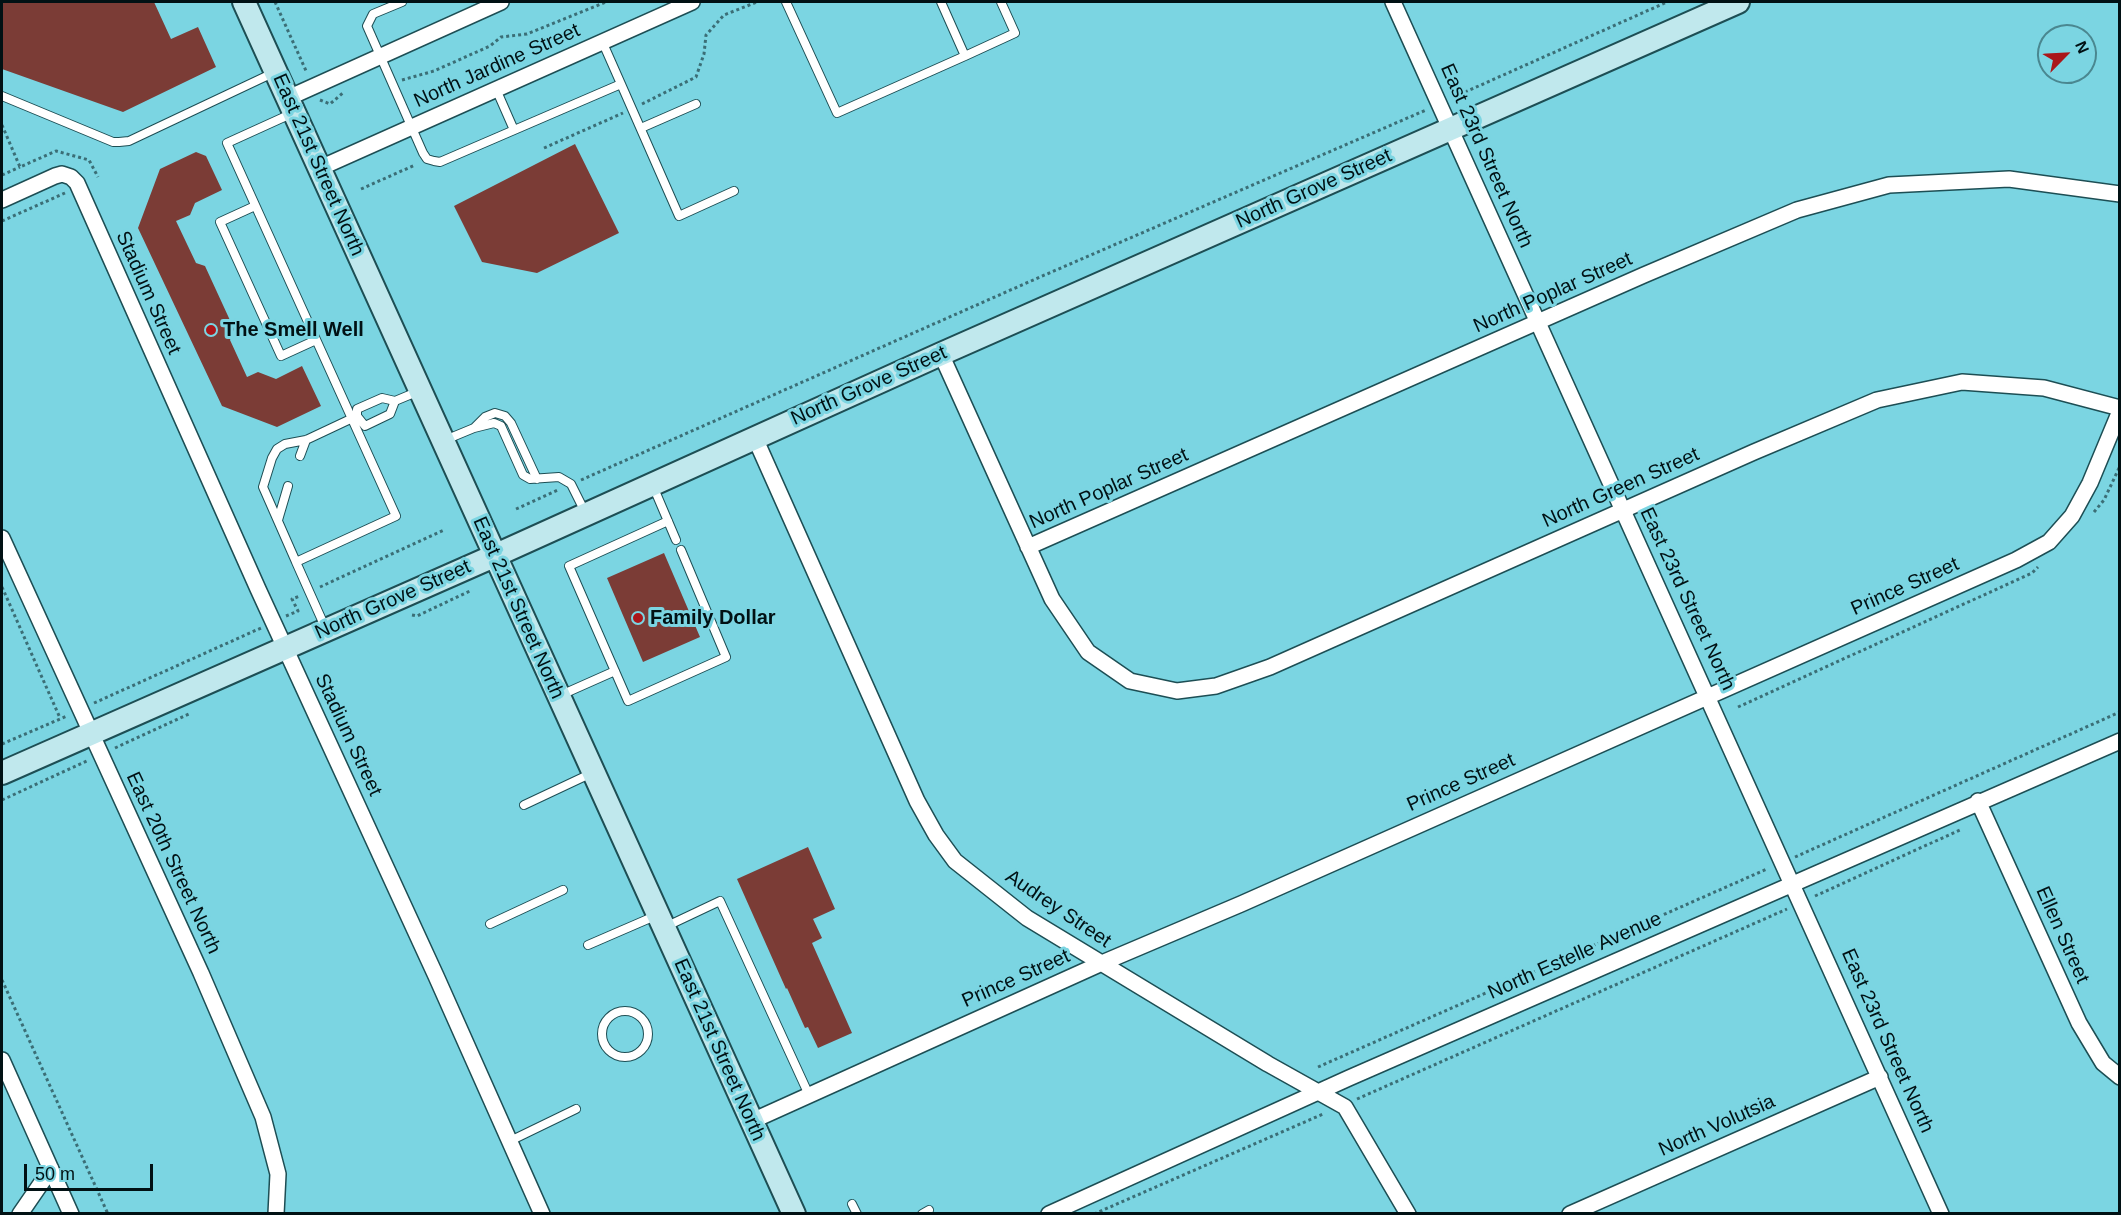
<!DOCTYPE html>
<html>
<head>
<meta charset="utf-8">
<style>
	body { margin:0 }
	#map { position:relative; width:2121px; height:1215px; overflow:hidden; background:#7bd5e2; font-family:Arial,sans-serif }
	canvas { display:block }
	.frame { position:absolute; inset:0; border:3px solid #011114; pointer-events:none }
	.north { position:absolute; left:2037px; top:24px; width:60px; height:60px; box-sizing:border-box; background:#7bd5e2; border:2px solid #4a8790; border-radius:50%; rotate:66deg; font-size:16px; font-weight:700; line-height:24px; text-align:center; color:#011114 }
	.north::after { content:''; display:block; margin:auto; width:21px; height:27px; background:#aa171a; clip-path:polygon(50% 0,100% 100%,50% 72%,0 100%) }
	.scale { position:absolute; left:24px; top:1164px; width:129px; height:27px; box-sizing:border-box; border:3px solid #011114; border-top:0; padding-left:8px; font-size:18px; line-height:21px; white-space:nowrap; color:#011114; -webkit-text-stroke:4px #7bd5e2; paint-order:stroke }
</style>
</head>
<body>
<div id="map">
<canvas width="2121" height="1215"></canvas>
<div class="frame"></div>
<div class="north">N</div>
<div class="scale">50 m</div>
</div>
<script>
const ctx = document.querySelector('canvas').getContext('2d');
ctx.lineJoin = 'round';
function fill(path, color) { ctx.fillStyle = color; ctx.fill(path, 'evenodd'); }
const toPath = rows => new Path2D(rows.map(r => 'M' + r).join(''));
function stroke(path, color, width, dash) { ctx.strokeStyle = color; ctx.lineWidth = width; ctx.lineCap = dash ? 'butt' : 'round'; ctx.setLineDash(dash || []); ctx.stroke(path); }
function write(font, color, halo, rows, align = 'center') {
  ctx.font = font + ' Arial,sans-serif'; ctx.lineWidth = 6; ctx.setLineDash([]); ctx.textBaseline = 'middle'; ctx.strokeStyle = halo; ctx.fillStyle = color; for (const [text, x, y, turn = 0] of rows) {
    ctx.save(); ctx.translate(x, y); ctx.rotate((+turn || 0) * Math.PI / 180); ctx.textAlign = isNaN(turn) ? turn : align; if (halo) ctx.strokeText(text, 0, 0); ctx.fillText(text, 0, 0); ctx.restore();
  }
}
const building = toPath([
	[2,2,154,2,171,39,198,27,216,67,123,112,2,69],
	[575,144,619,233,537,273,482,262,454,206],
	[196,152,206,156,222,190,195,203,190,215,176,221,196,263,205,266,234,329,230,340,247,377,258,372,276,379,302,366,321,406,277,427,222,406,138,228,160,169],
	[664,553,700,637,643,662,607,578],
	[808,847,835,909,813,919,822,938,812,943,852,1033,818,1048,808,1027,805,1028,787,988,786,989,737,879]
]);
const path = toPath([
	[275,2,307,73],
	[402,80,434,71,490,46,501,37,527,34,606,2],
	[1454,97,1667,2],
	[320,100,330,104,344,92],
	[642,104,696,77,704,54,706,35,724,15,757,2],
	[2,125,20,167,56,151,89,160,98,177],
	[544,148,623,113],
	[2,175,20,167],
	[361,189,415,165],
	[2,221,65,193],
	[581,480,1040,277,1426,110],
	[516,509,558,490],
	[2094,512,2104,500,2120,466],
	[2,587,60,718],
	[320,587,444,530],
	[412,615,417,616,472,590],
	[286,616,298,611,292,599,300,596],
	[94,703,261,628],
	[1738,707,2032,573,2038,567],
	[2,744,67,716],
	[115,748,191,713],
	[2,800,87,761],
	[1795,857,2120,712],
	[1815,896,1962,829],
	[2,980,108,1214],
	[1318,1067,1767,869],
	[1357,1099,1787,909],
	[1094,1214,1323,1114]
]);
const lane = toPath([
	[402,2,373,14,367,26,423,153,427,159,434,161,440,162,621,84,602,41],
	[786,2,837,113,965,56,941,2],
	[965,56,1015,33,1001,2],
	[621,84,679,216,734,191],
	[496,89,514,130],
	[2,96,113,142,119,142,129,141,273,73],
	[293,113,227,143,396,516,296,562,325,627],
	[641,128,696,104],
	[255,206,220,222,281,356,316,340],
	[395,401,390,414,365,426,357,416,357,409,382,398,395,401,419,391],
	[474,428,485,417,495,413,505,416,511,423,537,479],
	[445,440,474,428,494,423,501,426,523,475,530,479,559,477,571,484,585,512],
	[300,456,306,440],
	[653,486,676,540],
	[278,520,288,486],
	[668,521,569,566,628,701,726,657,681,550],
	[296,562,263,487,272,458,277,449,285,444,306,440,357,416],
	[561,695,615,671],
	[524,805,592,773],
	[490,924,563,890],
	[665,927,720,901,809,1095],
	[588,945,655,916],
	'602 1034a23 23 0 1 1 46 0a23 23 0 1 1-46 0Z',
	[510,1141,576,1109],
	[852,1204,857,1214],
	[922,1214,929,1210]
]);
const street = toPath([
	[1393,2,1941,1214],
	[288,98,501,2],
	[320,168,692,2],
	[2,200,55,176,62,174,71,177,77,183,258,589,436,976,542,1214],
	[941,354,1052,599,1088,652,1130,681,1177,691,1216,686,1270,667,1754,452,1877,400,1962,382,2044,388,2120,408],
	[755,438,917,801,936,835,955,861,1027,918,1268,1064,1345,1107,1408,1214],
	[2,538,201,973,263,1117,278,1174,276,1214],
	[1028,547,1644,275,1797,210,1889,185,2009,179,2120,194],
	[1978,801,2079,1023,2103,1063,2120,1077],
	[2,1060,71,1214],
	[752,1121,1102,963,1241,904,2016,560,2049,542,2072,516,2090,483,2120,411],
	[20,1214,51,1169],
	[1049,1214,1349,1078,2120,741],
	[1570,1214,1880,1077]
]);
const secondary = toPath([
	[244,2,794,1214],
	[2,773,494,556,941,354,1738,2]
]);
const markers = [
	[211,330,6,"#aa171a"],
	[638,618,6,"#aa171a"]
];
const streetNames = [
	["North Jardine Street",497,66,-24],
	["East 23rd Street North",1486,156,66],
	["East 21st Street North",318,165,66],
	["North Grove Street",1314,189,-24],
	["Stadium Street",148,293,66],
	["North Poplar Street",1553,293,-24],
	["North Grove Street",869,386,-24],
	["North Green Street",1621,488,-24],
	["North Poplar Street",1109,489,-24],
	["Prince Street",1905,587,-24],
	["East 23rd Street North",1687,599,65],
	["North Grove Street",393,600,-24],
	["East 21st Street North",518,608,66],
	["Stadium Street",348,735,65],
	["Prince Street",1461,783,-24],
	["East 20th Street North",173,863,65],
	["Audrey Street",1058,909,34],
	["Ellen Street",2062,935,66],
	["North Estelle Avenue",1575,956,-24],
	["Prince Street",1016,979,-24],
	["East 23rd Street North",1887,1041,66],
	["East 21st Street North",719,1050,66],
	["North Volutsia",1717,1126,-24]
];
const poiNames = [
	["The Smell Well",223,330],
	["Family Dollar",650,618]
];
fill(building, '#7b3c36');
stroke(lane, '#1d4e54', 10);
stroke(street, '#1d4e54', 18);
stroke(secondary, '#1d4e54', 26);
stroke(path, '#3b6e76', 3, [3, 3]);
stroke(lane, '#fff', 8);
stroke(street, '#fff', 15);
stroke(secondary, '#c0e8ed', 22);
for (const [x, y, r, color] of markers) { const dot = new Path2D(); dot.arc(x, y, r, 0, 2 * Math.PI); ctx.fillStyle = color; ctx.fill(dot); stroke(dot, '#7bd5e2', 2); }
write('20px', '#011114', '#7bd5e2', streetNames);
write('bold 20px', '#011114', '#7bd5e2', poiNames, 'left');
</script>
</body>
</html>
